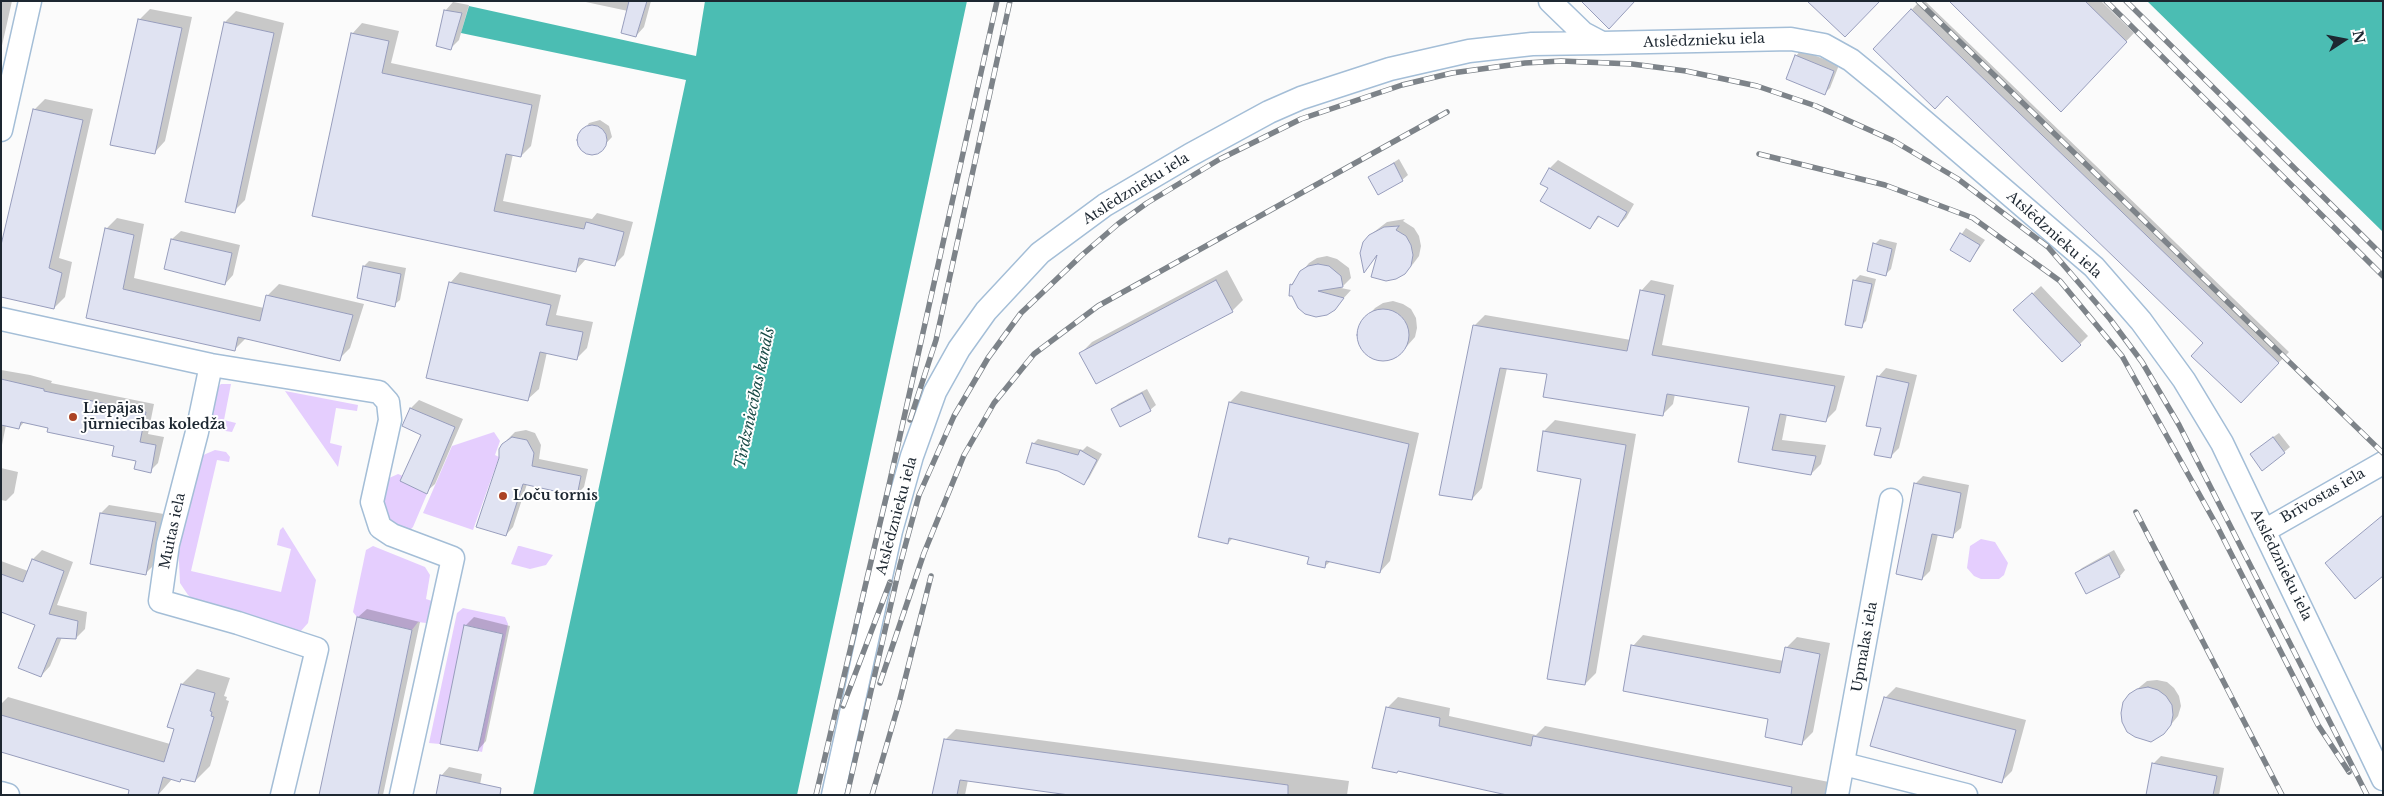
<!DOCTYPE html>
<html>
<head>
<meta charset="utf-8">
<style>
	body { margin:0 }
	#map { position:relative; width:2384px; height:796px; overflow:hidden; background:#fbfbfb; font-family:"Libre Baskerville",serif }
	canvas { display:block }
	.frame { position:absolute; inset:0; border:2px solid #1d2731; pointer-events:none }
	.north { position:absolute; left:2319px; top:15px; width:50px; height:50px; -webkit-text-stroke:4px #fff; paint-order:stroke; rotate:79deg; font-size:14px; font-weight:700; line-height:20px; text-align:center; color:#1d2731 }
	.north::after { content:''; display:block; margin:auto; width:18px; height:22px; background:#1d2731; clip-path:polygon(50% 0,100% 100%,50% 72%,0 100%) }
</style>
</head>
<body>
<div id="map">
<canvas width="2384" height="796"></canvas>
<div class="frame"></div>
<div class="north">N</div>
</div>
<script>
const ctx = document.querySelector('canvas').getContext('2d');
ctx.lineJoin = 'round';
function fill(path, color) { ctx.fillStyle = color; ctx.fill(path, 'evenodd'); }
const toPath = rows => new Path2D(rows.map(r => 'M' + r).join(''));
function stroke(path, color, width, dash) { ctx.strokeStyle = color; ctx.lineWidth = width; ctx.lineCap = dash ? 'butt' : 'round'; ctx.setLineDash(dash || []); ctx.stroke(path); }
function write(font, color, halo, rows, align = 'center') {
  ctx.font = font + ' "Libre Baskerville",serif'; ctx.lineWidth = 4; ctx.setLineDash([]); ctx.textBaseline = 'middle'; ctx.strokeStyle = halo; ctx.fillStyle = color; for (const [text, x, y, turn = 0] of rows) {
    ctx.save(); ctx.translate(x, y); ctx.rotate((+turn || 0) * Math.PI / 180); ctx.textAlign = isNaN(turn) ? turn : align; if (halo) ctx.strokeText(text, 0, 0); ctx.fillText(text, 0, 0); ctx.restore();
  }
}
const green = toPath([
	[221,384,231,384,224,420,236,423,232,432,219,430,212,424,211,420,217,388],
	[285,391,358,405,357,411,336,408,330,443,342,446,338,467],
	[494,432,500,441,495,455,499,457,473,530,423,513,452,446],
	[215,450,226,452,230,457,229,462,217,460,191,571,281,592,291,549,277,545,280,530,283,527,316,580,308,623,300,632,245,613,197,603,188,595,180,583,178,541,201,456],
	[398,474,403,476,401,481,427,494,413,527,410,530,393,523,389,518,384,501,387,479],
	[1981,539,1995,542,2008,563,2004,575,1999,579,1981,579,1974,576,1967,568,1970,546],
	[373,546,425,567,430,575,426,599,432,601,426,623,418,622,412,630,357,617,353,612,366,550],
	[518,546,520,546,553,555,546,565,530,569,511,564],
	[463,608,505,617,508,624,482,752,478,751,503,634,465,625,440,744,429,743,457,613]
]);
const water = toPath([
	[705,1,967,1,797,795,533,795,686,80,461,33,469,6,696,56],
	[2147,1,2383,1,2383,232]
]);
const shadow = toPath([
	[1,1,12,1,1,50],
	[581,1,651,1,644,27,636,36,628,11],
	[1920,1,1925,1,2289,352,2241,402,2205,343,1947,94,1874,49],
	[1950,1,2101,1,2134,33,2069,102],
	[453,2,469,5,459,40,451,48,445,11],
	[150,9,192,17,165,141,155,152,139,20],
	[236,11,284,23,245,200,234,211,225,22],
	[362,23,399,31,391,63,541,95,531,146,521,156,513,154,503,201,592,219,597,213,633,222,624,255,614,265,586,259,576,270,314,215,352,34],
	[1801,50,1839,65,1830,88,1825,93,1796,56],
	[45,99,93,109,59,258,72,262,65,297,54,308,1,296,34,110],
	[600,120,609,126,612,137,598,152,590,153,581,147,578,139,589,123],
	[1399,159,1408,175,1402,180,1370,178],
	[1558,160,1634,204,1626,218,1618,226,1600,216,1590,228,1550,187,1542,183,1550,168],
	[117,218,144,224,134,278,264,308,268,295,279,284,364,304,350,348,339,359,246,338,235,349,87,317,106,229],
	[1405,219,1403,221,1414,228,1419,236,1421,246,1419,256,1413,264,1404,273,1378,254,1364,270,1370,235,1387,222],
	[1966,228,1985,240,1970,261,1951,249],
	[181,231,240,245,233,275,225,284,172,239],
	[1880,239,1897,243,1891,269,1885,275,1875,244],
	[1327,256,1337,259,1349,268,1351,278,1341,288,1351,290,1334,309,1291,285,1309,263,1317,258],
	[369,261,406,268,400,300,394,305,364,266],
	[1227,270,1243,300,1232,311,1081,353,1092,342],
	[460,272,561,295,556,315,593,322,587,348,577,358,547,352,539,389,528,399,450,283],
	[1860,275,1876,279,1866,321,1861,326,1846,324,1855,280],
	[1651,280,1674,285,1662,345,1845,376,1836,410,1825,421,1787,414,1782,440,1826,445,1821,464,1811,474,1740,461,1751,406,1675,394,1673,404,1662,415,1549,373,1507,368,1482,488,1472,499,1474,326,1485,315,1631,340,1641,291],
	[2041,286,2088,336,2080,344,2015,310],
	[1393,301,1403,304,1411,309,1416,318,1417,328,1415,337,1400,354,1392,359,1382,361,1372,358,1365,352,1359,344,1358,334,1361,324,1375,308,1383,303],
	[1886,368,1917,375,1899,448,1891,456,1882,427,1878,377],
	[1,370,30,375,52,381,51,383,154,404,148,434,164,437,158,463,150,471,116,445,25,421,19,428,6,425,1,450],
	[1147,389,1156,405,1150,410,1113,409,1118,404],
	[1241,391,1419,433,1390,561,1380,572,1331,561,1324,567,1311,556,1233,538,1228,543,1230,402],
	[419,400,463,419,435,484,426,492,423,434,411,408],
	[1555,420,1636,434,1596,673,1585,684,1582,478,1538,470,1544,431],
	[526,430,535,433,541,445,539,459,588,469,584,487,577,494,527,484,513,527,506,535,507,440,515,432],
	[2279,433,2290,447,2263,470,2257,449],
	[1038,439,1083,450,1087,446,1102,454,1089,478,1084,483,1033,444],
	[1,468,18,472,14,493,6,501,1,500],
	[1923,476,1969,485,1961,528,1952,536,1938,534,1930,571,1922,579,1915,484],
	[109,505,164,514,153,566,145,574,101,513],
	[42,550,73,562,57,605,87,612,85,629,76,638,62,637,50,666,41,676,37,625,1,611,1,561,28,571,33,559],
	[2114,550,2125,570,2120,576,2087,593,2076,573,2082,568],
	[367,609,420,622,383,795,321,795,358,617],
	[474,617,510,626,486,741,478,750,442,743,466,625],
	[1643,635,1784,661,1786,648,1797,637,1830,643,1813,732,1802,743,1769,718,1633,646],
	[197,669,230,678,224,696,227,697,226,700,229,701,210,766,195,781,183,778,180,780,173,778,158,795,150,795,1,751,1,704,8,697,170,744,175,729,169,727,182,684],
	[2157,680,2167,682,2174,688,2179,696,2181,706,2178,716,2164,733,2130,695,2147,681],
	[1896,687,2026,720,2012,771,2001,782,1885,698],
	[1398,697,1450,708,1449,716,1536,735,1545,726,1829,782,1826,795,1516,795,1387,708],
	[956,729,1349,781,1347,795,1056,795,1057,792,968,780,965,795,934,795,945,740],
	[2161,756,2224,768,2219,795,2147,795,2153,764],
	[449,767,482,774,478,795,441,776]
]);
const building = toPath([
	[629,1,647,1,636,37,621,33,629,1],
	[1581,1,1635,1,1609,29,1581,1],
	[1807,1,1880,1,1845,37,1807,1],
	[1949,1,2085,1,2127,42,2061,112,1949,1],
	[1911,9,2279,363,2241,403,2191,356,2203,343,1947,96,1935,109,1873,49,1911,9],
	[444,10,462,13,451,50,436,46,444,10],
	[138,19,182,28,155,154,110,145,138,19],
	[224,22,274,33,235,213,185,202,224,22],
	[351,33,389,41,382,73,532,105,521,157,506,154,494,211,584,229,586,222,624,232,615,266,579,258,576,272,312,216,351,33],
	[1795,55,1834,71,1825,95,1786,79,1795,55],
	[33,109,83,120,49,268,62,273,54,309,1,297,1,245,33,109],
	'577 140a15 15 0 1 1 30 0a15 15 0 1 1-30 0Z',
	[1394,163,1403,181,1378,195,1368,177,1394,163],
	[1549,168,1627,212,1618,227,1598,216,1590,229,1540,201,1548,188,1540,184,1549,168],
	[1399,226,1396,230,1406,236,1411,245,1413,255,1411,266,1405,274,1396,279,1386,281,1371,277,1377,255,1364,273,1360,253,1363,242,1369,235,1384,227,1399,226],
	[105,228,134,235,123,289,260,321,266,295,353,315,340,361,238,337,235,351,86,318,105,228],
	[1960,233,1980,245,1970,262,1950,250,1960,233],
	[171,239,232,253,225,285,164,269,171,239],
	[1873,243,1892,249,1886,276,1867,271,1873,243],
	[1318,264,1329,266,1341,276,1343,287,1318,291,1344,298,1335,310,1327,315,1316,317,1305,314,1298,308,1292,296,1289,296,1290,284,1292,285,1300,271,1308,266,1318,264],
	[363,266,401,274,395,307,357,298,363,266],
	[1216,280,1233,312,1096,384,1079,353,1216,280],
	[1853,280,1872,284,1862,328,1845,325,1853,280],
	[449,282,551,305,546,325,583,332,577,360,540,352,528,401,426,378,449,282],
	[1640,290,1665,295,1652,355,1835,386,1826,422,1780,414,1772,450,1816,456,1811,475,1738,462,1749,407,1667,394,1663,416,1543,397,1547,374,1500,368,1472,500,1439,495,1473,325,1627,351,1640,290],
	[2032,293,2081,345,2062,362,2013,310,2032,293],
	'1357 335a26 26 0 1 1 52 0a26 26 0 1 1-52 0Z',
	[1877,376,1909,383,1891,458,1874,455,1881,428,1866,426,1877,376],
	[1,379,44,389,44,391,146,412,140,442,156,445,151,473,134,469,136,461,112,456,114,446,47,432,48,428,21,422,19,429,1,425,1,379],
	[1142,393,1151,411,1120,427,1111,409,1142,393],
	[1229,402,1409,444,1380,573,1326,561,1325,568,1307,564,1309,557,1229,538,1228,544,1198,537,1229,402],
	[410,408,455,427,427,494,400,481,421,435,402,426,410,408],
	[1543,431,1626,445,1585,685,1547,679,1581,479,1537,471,1543,431],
	[512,437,527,440,534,453,532,466,581,476,577,496,523,484,506,536,476,527,499,458,499,449,502,444,512,437],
	[2273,437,2285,453,2262,471,2250,454,2273,437],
	[1032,443,1078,455,1080,450,1097,460,1084,485,1058,471,1026,463,1032,443],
	[1914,483,1961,493,1953,538,1932,534,1922,580,1896,574,1914,483],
	[100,513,156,522,146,575,90,564,100,513],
	[2383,515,2383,576,2355,599,2325,563,2383,515],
	[2109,555,2120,577,2086,594,2075,573,2109,555],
	[32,559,64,571,49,614,78,621,76,639,57,638,41,677,18,668,35,625,1,612,1,574,23,582,32,559],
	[357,617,412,630,378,795,319,795,357,617],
	[464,625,503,634,478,751,440,744,464,625],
	[1631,645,1780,673,1785,647,1820,654,1802,745,1765,737,1768,719,1623,691,1631,645],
	[181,684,215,693,210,711,212,712,211,716,214,717,195,782,181,779,180,782,163,777,158,795,128,795,129,790,1,752,1,715,164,762,174,729,167,727,181,684],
	[2148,687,2158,690,2166,696,2172,705,2173,715,2171,725,2164,734,2151,742,2135,737,2127,732,2122,722,2121,713,2123,702,2129,694,2137,689,2148,687],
	[1884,697,2016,730,2002,783,1870,746,1884,697],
	[1386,707,1440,718,1439,726,1531,746,1533,736,1792,787,1791,795,1507,795,1398,771,1397,773,1372,768,1386,707],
	[944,739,1288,785,1288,795,1069,795,960,780,957,795,932,795,944,739],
	[2152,763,2217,776,2213,795,2146,795,2152,763],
	[440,775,501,788,500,795,436,795,440,775]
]);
const minor = toPath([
	[1550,1,1583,33,1602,43,1791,39,1824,45,1851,60,1884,87,2094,267,2141,321,2184,380,2222,443,2383,779],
	[1,130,30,1],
	[1,319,211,365,379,392,388,402,390,420,372,502,380,527,392,535,453,558,401,795],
	[211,365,197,432,168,544,160,601,238,623,317,649,282,795],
	[2264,531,2383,463],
	[1844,764,1966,795],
	[1,793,8,795],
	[833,795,891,531,912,456,935,392,959,349,986,311,1040,253,1105,205,1190,155,1269,112,1301,98,1390,69,1469,51,1532,44,1601,43],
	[1837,795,1891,500]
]);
const rail = toPath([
	[1918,1,2383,453],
	[2106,1,2383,276],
	[2126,1,2383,256],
	[1759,154,1885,185,1973,218,2060,281,2122,356,2217,526,2318,725,2349,772],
	[910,420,936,340,1010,1],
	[2136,512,2282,795],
	[880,683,924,553,964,455,994,403,1034,354,1098,306,1447,112],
	[843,706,890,582],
	[816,795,889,485,997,1],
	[847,795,900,565,919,495,954,416,988,358,1021,313,1082,255,1118,224,1147,203,1220,159,1301,119,1402,85,1452,73,1525,63,1561,61,1632,64,1686,71,1757,86,1816,106,1894,141,1958,179,2048,247,2110,319,2142,362,2179,425,2367,795],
	[872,795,899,703,931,576]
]);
const markers = [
	[73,417,5,"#ab4224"],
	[503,496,5,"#ab4224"]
];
const streetNames = [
	["Atslēdznieku iela",1704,41,-2],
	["Atslēdznieku iela",1136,189,-32],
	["Atslēdznieku iela",2054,235,42],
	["Brīvostas iela",2323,496,-30],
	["Atslēdznieku iela",897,516,-75],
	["Muitas iela",173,531,-78],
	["Atslēdznieku iela",2281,565,64],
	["Upmalas iela",1865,647,-80]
];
const poiNames = [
	["Liepājas",83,409],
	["jūrniecības koledža",83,425],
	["Loču tornis",513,496]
];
const waterNames = [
	["Tirdzniecības kanāls",755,398,-78]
];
fill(green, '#e5cefe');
fill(water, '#4bbdb3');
fill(shadow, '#0003');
fill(building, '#e0e3f2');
stroke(building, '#979dbc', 1);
stroke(minor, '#a4bed7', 25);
stroke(minor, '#fff', 22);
stroke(rail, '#7d8389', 5.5);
stroke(rail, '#fff', 4, [11]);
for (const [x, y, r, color] of markers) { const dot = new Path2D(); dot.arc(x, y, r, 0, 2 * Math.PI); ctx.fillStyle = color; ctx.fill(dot); stroke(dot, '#fff', 2); }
write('14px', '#1d2731', '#fff', streetNames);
write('bold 14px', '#1d2731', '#fff', poiNames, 'left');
write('italic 15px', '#1b4c48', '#fff', waterNames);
</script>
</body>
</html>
